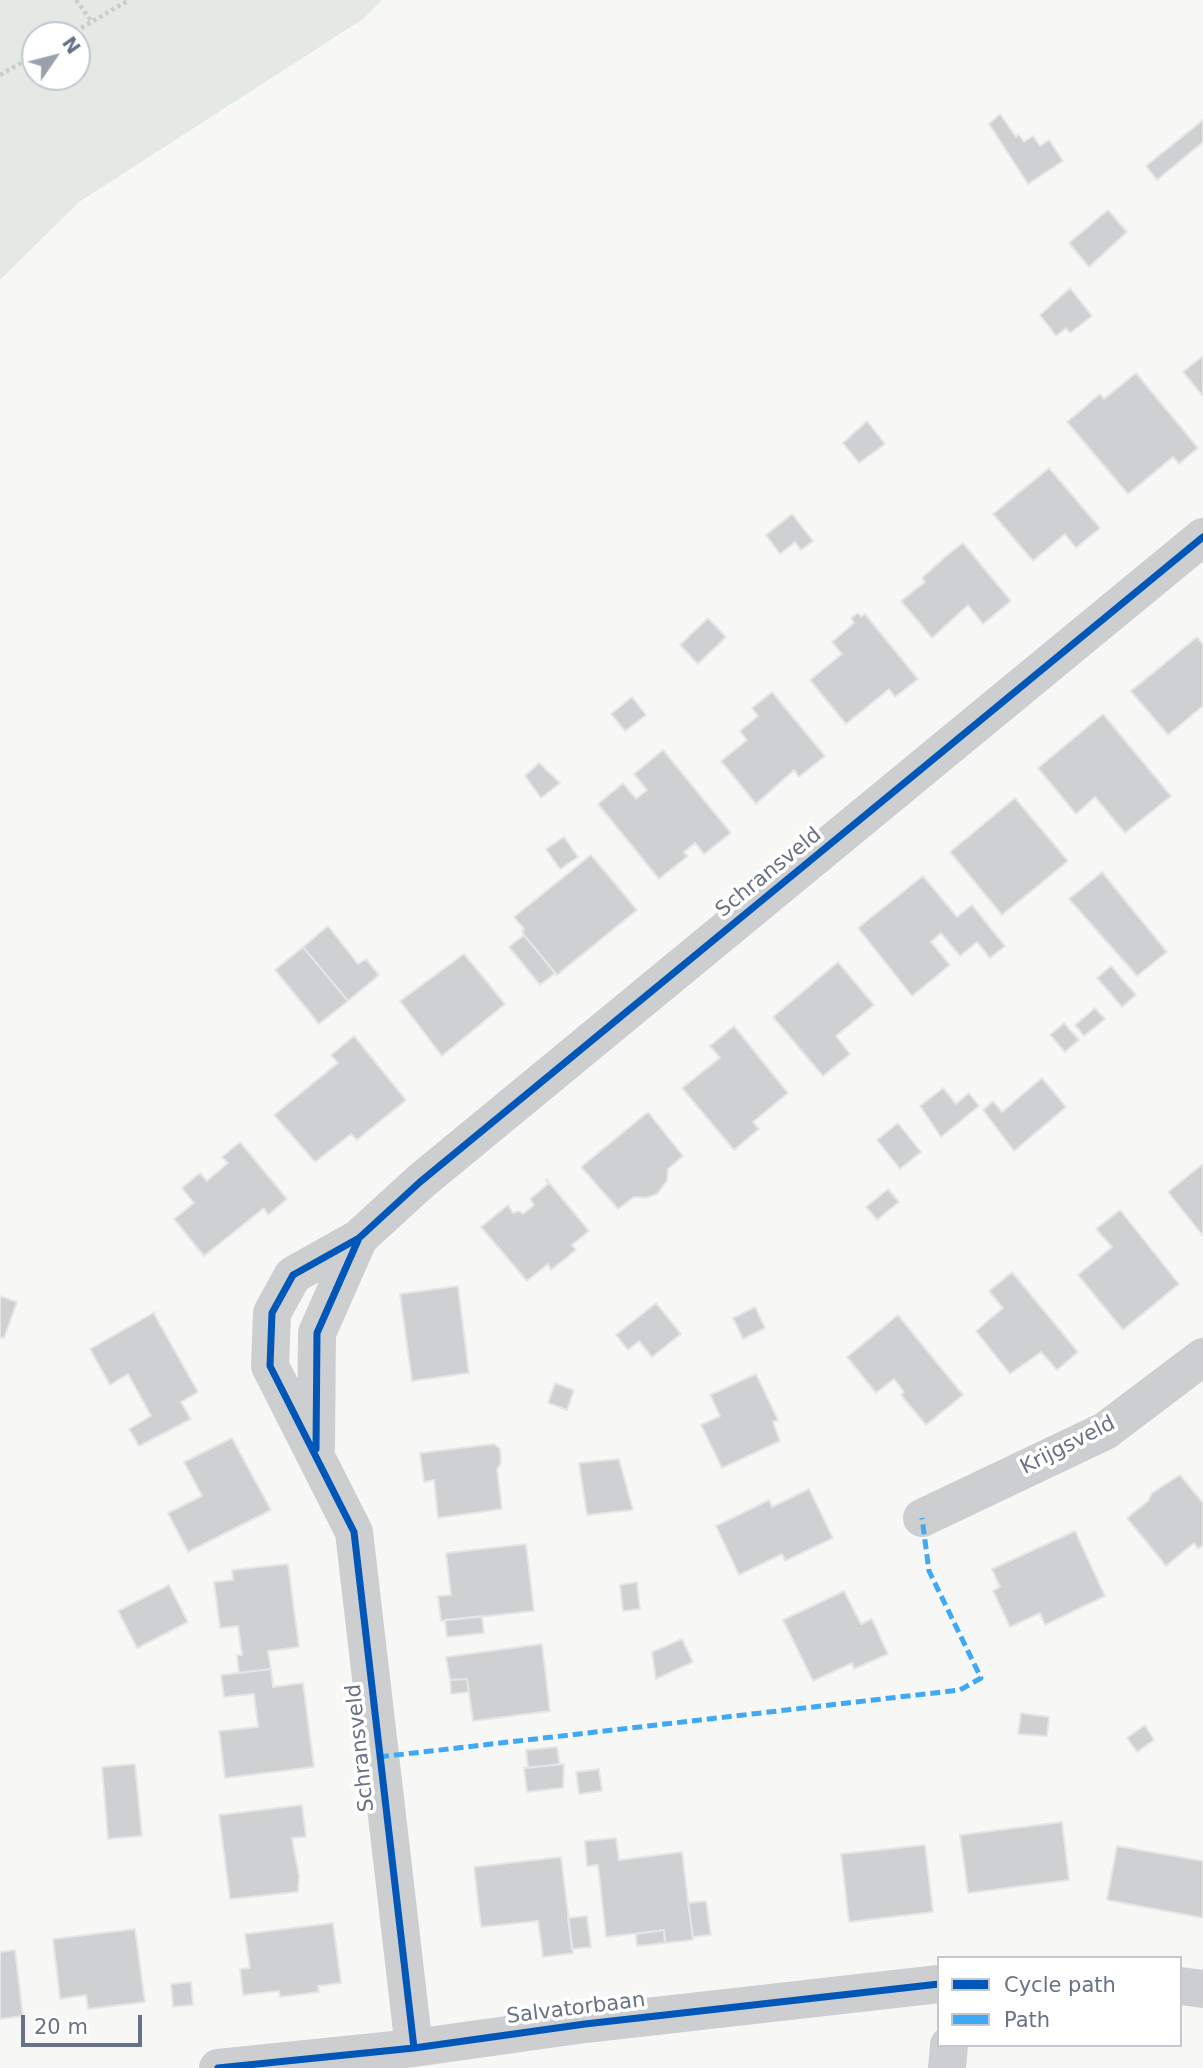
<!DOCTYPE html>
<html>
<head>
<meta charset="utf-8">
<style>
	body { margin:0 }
	#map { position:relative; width:1203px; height:2068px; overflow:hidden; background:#f7f7f6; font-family:"DejaVu Sans",sans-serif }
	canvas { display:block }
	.legend { position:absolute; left:937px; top:1956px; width:245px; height:91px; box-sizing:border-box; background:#fff; border:2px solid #c3c7cf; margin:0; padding:9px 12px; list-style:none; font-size:21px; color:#687286 }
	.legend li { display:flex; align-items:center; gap:14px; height:35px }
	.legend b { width:35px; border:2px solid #c3c7cf }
	.north { position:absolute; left:21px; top:21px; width:70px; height:70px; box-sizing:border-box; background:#fff; border:2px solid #c3c7cf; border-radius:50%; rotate:55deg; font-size:19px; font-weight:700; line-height:28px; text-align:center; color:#687286 }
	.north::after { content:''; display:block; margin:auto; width:24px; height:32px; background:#9aa1ad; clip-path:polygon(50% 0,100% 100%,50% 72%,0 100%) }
	.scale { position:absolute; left:21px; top:2015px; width:121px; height:32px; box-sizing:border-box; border:4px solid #687286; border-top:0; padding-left:9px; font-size:21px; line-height:24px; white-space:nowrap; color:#687286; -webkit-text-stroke:5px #fff; paint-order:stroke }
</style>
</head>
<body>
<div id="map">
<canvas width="1203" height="2068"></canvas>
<ul class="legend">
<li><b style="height:9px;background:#0057b8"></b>Cycle path</li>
<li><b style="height:9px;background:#3fa9f5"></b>Path</li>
</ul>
<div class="north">N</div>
<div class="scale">20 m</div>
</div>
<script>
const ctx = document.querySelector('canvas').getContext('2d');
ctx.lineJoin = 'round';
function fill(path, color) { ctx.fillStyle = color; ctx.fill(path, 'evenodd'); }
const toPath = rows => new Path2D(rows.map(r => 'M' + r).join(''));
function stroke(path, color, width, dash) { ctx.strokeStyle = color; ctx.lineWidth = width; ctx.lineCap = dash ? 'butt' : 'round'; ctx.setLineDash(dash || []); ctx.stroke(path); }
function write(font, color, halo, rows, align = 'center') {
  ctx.font = font + ' "DejaVu Sans",sans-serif'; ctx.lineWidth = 7; ctx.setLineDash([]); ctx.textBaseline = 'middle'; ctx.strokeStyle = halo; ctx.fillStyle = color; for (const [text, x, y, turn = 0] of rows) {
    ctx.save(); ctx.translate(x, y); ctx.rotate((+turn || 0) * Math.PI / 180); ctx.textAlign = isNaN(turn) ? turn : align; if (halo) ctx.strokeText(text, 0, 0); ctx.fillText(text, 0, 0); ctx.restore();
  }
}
const green = toPath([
	[0,0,382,0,363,19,79,202,0,280],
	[35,35,77,35,77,77,35,77]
]);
const building = toPath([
	[1000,114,1016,137,1018,134,1024,142,1033,136,1040,146,1049,140,1063,161,1028,184,989,124,1000,114],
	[1203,120,1203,142,1157,180,1146,166,1203,120],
	[1108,210,1127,232,1089,267,1069,243,1108,210],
	[1070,288,1092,316,1070,333,1066,328,1056,336,1040,315,1070,288],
	[1203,356,1203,396,1183,372,1203,356],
	[1136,373,1198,448,1179,464,1173,457,1128,494,1067,422,1100,394,1104,399,1136,373],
	[867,421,885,444,859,463,843,443,867,421],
	[1049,468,1100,528,1076,548,1065,534,1033,561,993,514,1049,468],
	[792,514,813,541,801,550,795,542,780,554,766,535,792,514],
	[963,543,1011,601,983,624,968,605,932,638,901,601,925,582,922,578,945,557,963,543],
	[858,613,861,617,865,614,918,679,895,697,889,689,846,724,810,680,842,654,832,642,854,623,851,618,858,613],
	[708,618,726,637,698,664,680,645,708,618],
	[1197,637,1203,645,1203,706,1168,735,1131,691,1197,637],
	[772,692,825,756,799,777,794,770,756,804,721,761,747,740,740,731,758,716,752,708,772,692],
	[632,697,646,715,625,731,611,714,632,697],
	[1103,714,1171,796,1125,833,1095,797,1076,814,1038,768,1103,714],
	[663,750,731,833,704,854,695,843,684,852,688,856,659,879,598,804,623,783,636,799,647,790,634,774,663,750],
	[539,763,560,783,541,798,525,776,539,763],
	[1015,798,1068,861,1002,915,950,852,1015,798],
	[564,837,578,857,560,869,546,849,564,837],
	[591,855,637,910,557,975,524,935,522,931,524,929,514,917,591,855],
	[1102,872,1167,952,1137,976,1069,899,1102,872],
	[923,876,957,917,972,905,1005,946,990,958,977,942,960,956,941,933,931,942,950,965,912,996,858,928,923,876],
	[328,926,358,964,366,959,379,975,348,1001,303,947,328,926],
	[524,935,555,973,540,985,509,947,524,935],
	[303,947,348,1001,319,1024,275,970,303,947],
	[464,954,505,1004,442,1056,400,1001,464,954],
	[838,962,874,1005,836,1036,850,1054,823,1076,773,1017,838,962],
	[1111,966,1136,995,1122,1007,1097,978,1111,966],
	[1095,1008,1105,1019,1084,1036,1075,1025,1095,1008],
	[1064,1023,1079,1040,1065,1052,1050,1035,1064,1023],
	[734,1026,788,1093,753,1122,759,1129,734,1150,682,1088,720,1058,710,1046,734,1026],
	[354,1036,406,1100,357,1140,351,1134,315,1162,274,1115,338,1063,331,1055,354,1036],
	[1042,1078,1066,1107,1014,1151,983,1110,993,1101,1002,1112,1042,1078],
	[943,1088,956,1104,969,1093,979,1106,941,1137,920,1106,943,1088],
	[648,1112,683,1156,668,1169,667,1181,657,1194,646,1198,634,1197,618,1209,581,1167,648,1112],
	[898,1123,921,1152,900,1169,877,1140,898,1123],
	[240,1142,287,1199,268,1215,264,1208,204,1256,174,1219,194,1203,182,1188,200,1173,207,1181,228,1163,222,1157,240,1142],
	[1203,1164,1203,1236,1168,1192,1203,1164],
	[546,1179,589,1231,572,1245,576,1250,551,1270,548,1264,527,1281,481,1227,508,1205,513,1213,519,1211,523,1214,534,1205,530,1199,548,1184,546,1179],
	[888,1189,899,1202,877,1220,866,1207,888,1189],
	[1120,1210,1179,1284,1123,1330,1078,1275,1112,1247,1096,1229,1120,1210],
	[1012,1272,1078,1352,1057,1370,1041,1352,1010,1374,976,1331,1003,1308,989,1291,1012,1272],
	[458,1286,469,1373,412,1381,400,1294,458,1286],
	[0,1296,17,1302,4,1338,0,1337,0,1296],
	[656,1303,681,1334,652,1357,639,1341,628,1350,616,1335,656,1303],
	[755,1307,765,1328,743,1339,733,1318,755,1307],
	[155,1312,154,1314,198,1392,181,1402,191,1419,139,1446,129,1429,151,1416,128,1374,110,1385,90,1349,155,1312],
	[898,1315,963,1395,926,1425,901,1395,904,1392,894,1379,876,1393,847,1357,898,1315],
	[756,1374,778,1420,773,1422,780,1441,722,1468,701,1425,720,1416,710,1395,756,1374],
	[555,1383,574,1390,567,1410,548,1403,555,1383],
	[232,1438,271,1510,188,1552,168,1513,202,1496,184,1462,232,1438],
	[494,1444,500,1449,501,1463,497,1469,502,1509,438,1518,434,1480,424,1482,420,1453,494,1444],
	[619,1459,633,1510,587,1515,579,1463,619,1459],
	[1180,1475,1203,1503,1203,1545,1198,1549,1194,1543,1166,1566,1127,1518,1148,1501,1152,1493,1180,1475],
	[809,1489,833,1538,785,1561,782,1554,739,1575,716,1526,769,1500,772,1507,809,1489],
	[1075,1531,1105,1596,1045,1625,1040,1613,1010,1627,993,1591,1000,1587,992,1569,1075,1531],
	[526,1544,534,1611,441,1621,438,1596,451,1595,446,1553,526,1544],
	[288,1564,299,1647,268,1651,271,1669,239,1673,237,1655,242,1655,238,1626,220,1628,214,1582,233,1580,232,1570,288,1564],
	[637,1582,640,1609,623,1611,620,1585,637,1582],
	[169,1585,188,1622,137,1648,118,1611,169,1585],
	[844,1591,861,1624,872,1619,888,1654,854,1669,852,1663,813,1681,783,1620,844,1591],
	[482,1616,484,1633,447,1637,445,1620,482,1616],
	[682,1639,693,1662,656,1679,652,1652,682,1639],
	[542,1644,550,1711,473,1721,467,1679,450,1680,446,1657,542,1644],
	[271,1669,273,1687,303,1683,314,1767,225,1778,219,1731,258,1727,254,1694,224,1697,221,1675,271,1669],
	[467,1679,469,1692,451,1694,450,1680,467,1679],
	[1021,1713,1049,1717,1047,1736,1018,1734,1021,1713],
	[1145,1725,1154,1740,1137,1752,1127,1738,1145,1725],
	[557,1747,560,1764,528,1768,526,1750,557,1747],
	[135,1764,142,1836,108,1839,102,1767,135,1764],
	[564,1764,563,1788,527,1792,524,1768,564,1764],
	[599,1769,602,1791,579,1794,576,1772,599,1769],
	[302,1805,306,1837,292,1838,299,1876,298,1892,230,1899,219,1815,302,1805],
	[1062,1822,1069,1880,968,1893,960,1835,1062,1822],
	[616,1838,619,1860,682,1852,693,1940,665,1943,664,1930,606,1937,598,1865,587,1866,585,1841,616,1838],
	[925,1845,933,1912,849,1922,841,1854,925,1845],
	[1117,1846,1203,1861,1203,1918,1107,1900,1117,1846],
	[561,1857,573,1953,543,1957,538,1921,481,1927,474,1867,561,1857],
	[706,1901,711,1935,693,1937,688,1903,706,1901],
	[587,1916,591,1947,572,1949,568,1918,587,1916],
	[333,1923,341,1983,318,1986,319,1992,280,1997,279,1991,243,1995,240,1969,250,1968,245,1934,333,1923],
	[135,1929,145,2002,88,2009,86,1995,60,1999,53,1939,135,1929],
	[664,1930,665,1943,637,1946,636,1934,664,1930],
	[15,1950,23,2016,0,2019,0,1952,15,1950],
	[191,1982,193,2005,173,2007,171,1984,191,1982]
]);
const path = toPath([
	[76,0,92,22],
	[69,35,129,0],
	[0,75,35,55]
]);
const minor = toPath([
	[316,1447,317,1333,359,1238],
	[922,1518,1105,1431,1203,1357],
	[1180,1986,1203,1989],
	[414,2048,354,1532,270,1366,272,1313,293,1275,359,1238,420,1182,1203,537],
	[218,2068,414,2048,585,2024,939,1984],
	[947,2068,949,2045]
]);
const quiet = toPath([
	[379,1757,960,1690,981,1678,929,1571,922,1518]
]);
const cycleway = toPath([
	[316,1449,317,1333,359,1238],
	[414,2048,354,1532,270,1366,272,1313,293,1275,359,1238,420,1182,1203,537],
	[218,2068,414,2048,585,2024,939,1984]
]);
const streetNames = [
	["Schransveld",769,873,-39],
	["Krijgsveld",1068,1446,-27],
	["Schransveld",361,1748,-96],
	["Salvatorbaan",576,2009,-7]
];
fill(green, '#e5e9e4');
fill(building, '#cfd0d1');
stroke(building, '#e6e6e6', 2);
stroke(path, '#cbcbcc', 4.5, [3.5, 3.5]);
stroke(minor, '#cdced0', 38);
stroke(quiet, '#3fa9f5', 5, [10, 5]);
stroke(cycleway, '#0057b8', 7);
write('21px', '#687286', '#fff', streetNames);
</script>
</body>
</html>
